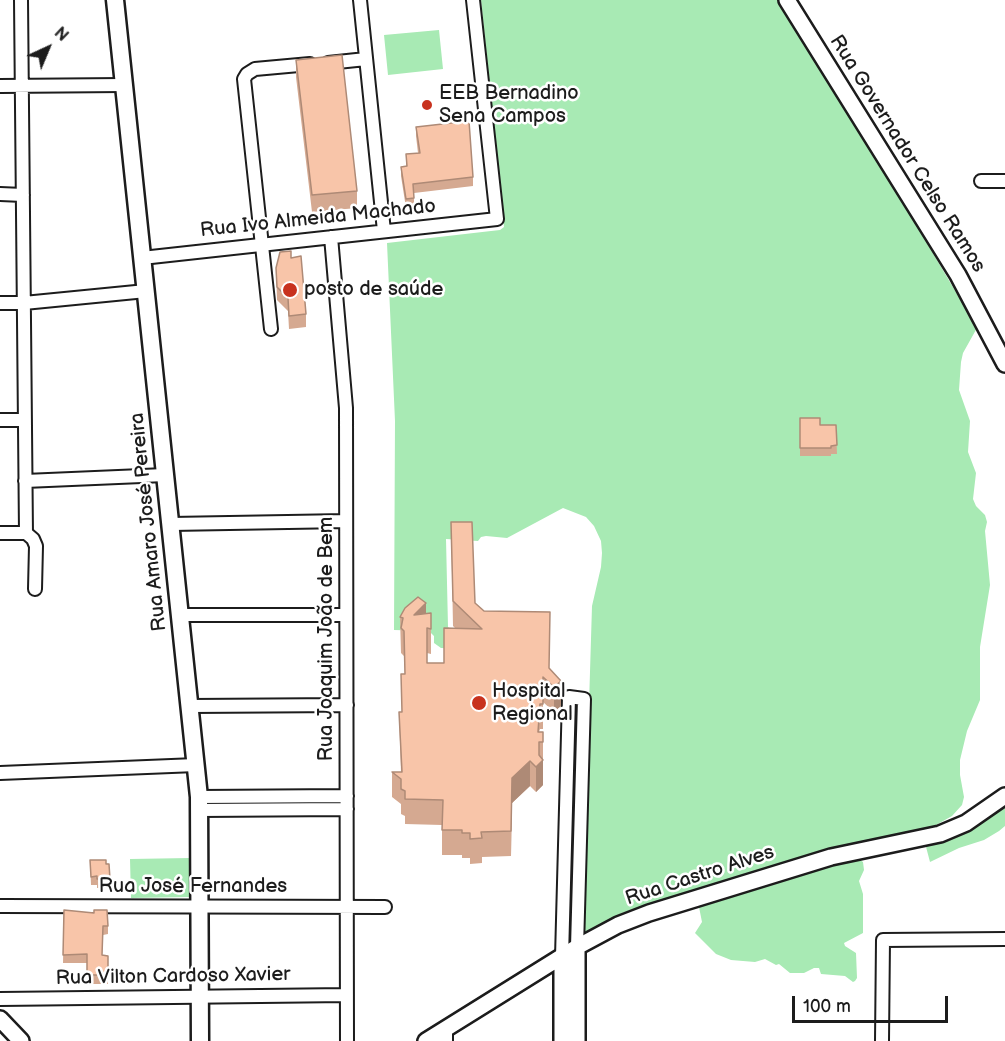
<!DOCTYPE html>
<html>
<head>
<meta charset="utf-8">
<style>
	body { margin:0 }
	#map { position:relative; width:1005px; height:1041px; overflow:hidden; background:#fff; font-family:"Balsamiq Sans",sans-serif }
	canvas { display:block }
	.north { position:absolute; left:18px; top:18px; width:60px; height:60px; -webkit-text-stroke:4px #fff; paint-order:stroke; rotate:44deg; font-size:16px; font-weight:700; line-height:24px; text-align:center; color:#1c1c1c }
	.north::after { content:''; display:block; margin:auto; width:21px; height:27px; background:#1c1c1c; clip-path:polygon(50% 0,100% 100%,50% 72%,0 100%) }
	.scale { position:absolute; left:792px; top:996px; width:156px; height:27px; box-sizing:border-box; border:3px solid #1c1c1c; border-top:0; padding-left:8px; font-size:18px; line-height:21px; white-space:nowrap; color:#1c1c1c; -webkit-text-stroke:4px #fff; paint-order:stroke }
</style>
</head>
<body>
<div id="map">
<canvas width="1005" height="1041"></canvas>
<div class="north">N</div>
<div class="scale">100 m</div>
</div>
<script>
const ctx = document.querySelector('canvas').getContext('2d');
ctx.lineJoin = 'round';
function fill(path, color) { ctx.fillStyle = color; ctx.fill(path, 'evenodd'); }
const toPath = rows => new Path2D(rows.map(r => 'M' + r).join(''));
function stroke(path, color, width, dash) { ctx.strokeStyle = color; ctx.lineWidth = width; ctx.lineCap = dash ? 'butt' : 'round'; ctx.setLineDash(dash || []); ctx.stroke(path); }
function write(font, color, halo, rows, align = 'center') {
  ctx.font = font + ' "Balsamiq Sans",sans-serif'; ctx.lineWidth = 5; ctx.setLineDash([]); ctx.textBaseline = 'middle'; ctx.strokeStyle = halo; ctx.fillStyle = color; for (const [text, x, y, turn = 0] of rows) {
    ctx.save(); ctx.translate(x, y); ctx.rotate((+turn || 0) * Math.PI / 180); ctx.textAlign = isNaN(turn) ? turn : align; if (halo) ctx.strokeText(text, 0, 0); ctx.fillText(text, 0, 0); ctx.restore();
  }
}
const green = toPath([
	[481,0,781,0,821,63,977,328,963,353,961,362,959,390,970,421,968,452,976,473,973,499,976,506,985,515,987,522,985,531,990,585,980,647,980,700,967,731,960,760,960,775,964,797,962,805,952,816,936,825,922,831,840,847,650,904,622,913,582,935,592,606,601,567,602,553,601,541,594,526,586,517,563,508,507,538,486,536,481,537,478,541,446,539,448,627,468,646,466,649,441,648,434,643,434,636,429,631,394,630,395,421,387,243,491,231,500,230,504,227],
	[439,30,443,69,388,75,384,35],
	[1005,802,1005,826,999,831,984,840,959,848,930,862,925,843],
	[856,857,863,862,864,870,859,881,863,894,863,933,844,943,845,946,856,953,857,978,855,981,853,982,845,976,821,974,819,968,814,968,804,973,790,973,779,964,776,965,765,959,755,962,731,960,716,954,695,933,702,922,699,907,700,904,739,891,744,892,746,890],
	[190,858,191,897,131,898,130,859]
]);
const minor = toPath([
	[21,0,26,533,33,539,36,546,35,589],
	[360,0,384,231],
	[328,63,366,59],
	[0,86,124,85],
	[981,181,1005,181],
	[0,194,23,195],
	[331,237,346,408,347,1041],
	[142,258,497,219,473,0],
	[0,303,24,303,146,291],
	[271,329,244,79,247,74,255,69,310,64],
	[0,420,25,420],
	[25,481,165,475],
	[171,524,346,521],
	[0,533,26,533],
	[180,615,346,615],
	[190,706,347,705],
	[0,773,196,765],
	[199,797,347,796],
	[199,810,347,809],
	[0,906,385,907],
	[562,957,569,697,584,699,577,947],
	[0,999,347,995],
	[446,1028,446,1041],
	[882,1041,883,940,1005,939]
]);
const tertiary = toPath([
	[787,0,958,275,1005,364],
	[577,947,577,1041],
	[562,957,562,1041],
	[0,1019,21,1041],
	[426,1041,577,947,618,925,649,913,831,857,940,834,966,823,1005,796]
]);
const secondary = toPath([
	[115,0,199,797,200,1041]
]);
const wall = toPath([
	[296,60,357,191,357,208,312,212,296,77],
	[416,127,473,177,473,186,414,193,414,207,406,208,401,176,401,167,406,166,406,154,418,153,416,136],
	[291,258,306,314,306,327,289,329,288,311,277,300,276,268],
	[800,418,820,425,836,425,837,454,831,454,831,456,800,456],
	[451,522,475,603,549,668,561,706,554,712,543,702,543,729,540,729,539,732,543,732,543,785,536,792,530,786,512,803,511,856,482,857,482,863,470,864,470,858,462,858,462,855,442,855,442,825,405,824,405,816,401,814,401,804,392,797,392,772,401,772,399,712,402,712,405,674,404,656,401,653,400,617,431,613,431,654,427,653,427,663,444,663,455,628,453,626],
	[90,860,109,864,110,887,97,888,97,885,91,885],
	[64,910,108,926,108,934,103,935,102,955,108,956,108,984,87,984,87,963,63,963]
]);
const shadedWall = toPath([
	[426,603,426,628,414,615],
	[561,681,561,706,554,712,554,687],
	[543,760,543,785,536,792,536,767],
	[530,761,530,786,512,803,511,856,512,778]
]);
const building = toPath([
	[342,55,357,191,312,195,296,60,342,55],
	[469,121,473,177,413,184,414,198,406,199,401,167,407,166,406,154,420,153,416,127,469,121],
	[291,251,291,258,301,256,306,314,289,316,288,298,277,287,276,268,280,252,291,251],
	[800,418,820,418,820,425,836,425,837,445,831,446,831,448,800,448,800,418],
	[451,522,472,522,475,603,484,611,550,612,549,668,561,681,554,687,543,677,543,704,540,704,538,732,543,732,543,742,539,742,539,755,543,760,536,767,530,761,512,778,511,831,481,832,482,838,470,839,470,833,462,833,462,830,442,830,443,800,405,799,405,791,401,789,401,779,392,772,402,772,399,712,402,712,401,674,405,674,404,631,401,628,403,618,400,617,405,608,418,597,426,603,414,615,431,613,431,629,427,628,427,663,444,663,444,628,482,629,453,601,451,522],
	[90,860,106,860,106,864,109,864,110,879,97,879,97,876,91,877,90,860],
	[64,910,94,913,94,910,107,910,108,926,103,926,102,955,108,956,108,975,87,975,87,954,63,955,64,910]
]);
const markers = [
	[427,105,6,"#c8321e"],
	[290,290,8,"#c8321e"],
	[479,703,8,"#c8321e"]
];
const poiNames = [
	["EEB Bernadino",439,94],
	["Sena Campos",439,117],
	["posto de saúde",304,290],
	["Hospital",492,692],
	["Regional",492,715]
];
const streetNames = [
	["Rua Governador Celso Ramos",907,154,58],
	["Rua Ivo Almeida Machado",318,219,-6],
	["Rua Amaro José Pereira",149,522,-96],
	["Rua Joaquim João de Bem",327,639,-90],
	["Rua Castro Alves",700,876,-18],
	["Rua José Fernandes",193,887],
	["Rua Vilton Cardoso Xavier",173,977,-1]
];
fill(green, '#a8eab4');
stroke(minor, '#1c1c1c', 16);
stroke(tertiary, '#1c1c1c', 20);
stroke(secondary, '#1c1c1c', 21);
stroke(minor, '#fff', 12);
stroke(tertiary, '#fff', 15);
stroke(secondary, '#fff', 16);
fill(wall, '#d5a991');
fill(shadedWall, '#ae8a76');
fill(building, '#f8c5a9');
stroke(building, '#ae8a76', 1.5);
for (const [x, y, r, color] of markers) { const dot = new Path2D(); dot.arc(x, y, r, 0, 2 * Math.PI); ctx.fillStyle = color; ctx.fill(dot); stroke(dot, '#fff', 2); }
write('20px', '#1c1c1c', '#fff', poiNames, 'left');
write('20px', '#1c1c1c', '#fff', streetNames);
</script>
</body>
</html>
